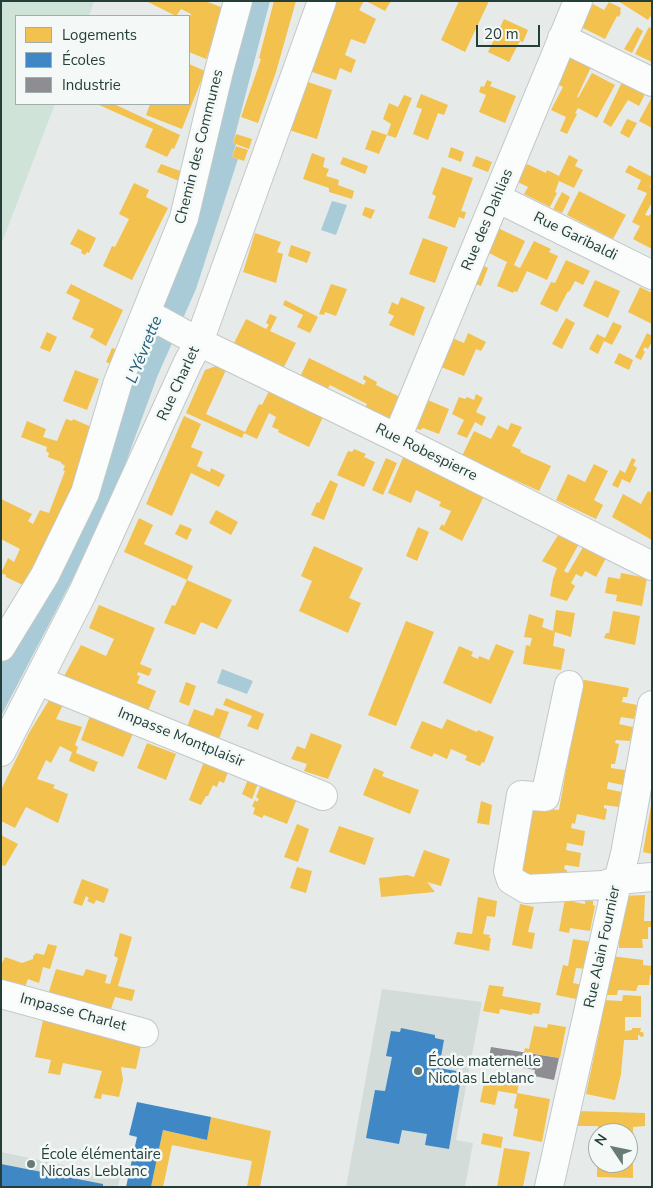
<!DOCTYPE html>
<html>
<head>
<meta charset="utf-8">
<style>
	body { margin:0 }
	#map { position:relative; width:653px; height:1188px; overflow:hidden; background:#e6ebe9; font-family:"Nunito Sans",sans-serif }
	canvas { display:block }
	.frame { position:absolute; inset:0; border:2px solid #243e3a; pointer-events:none }
	.legend { position:absolute; left:15px; top:15px; width:175px; height:90px; box-sizing:border-box; background:#f4f9f7; border:1px solid #a1aeab; margin:0; padding:6px 9px; list-style:none; font-size:15px; color:#243e3a }
	.legend li { display:flex; align-items:center; gap:10px; height:25px }
	.legend b { width:25px; border:1px solid #a1aeab }
	.north { position:absolute; left:588px; top:1123px; width:50px; height:50px; box-sizing:border-box; background:#f4f9f7; border:1px solid #a1aeab; border-radius:50%; rotate:304deg; font-size:14px; font-weight:700; line-height:20px; text-align:center; color:#243e3a }
	.north::after { content:''; display:block; margin:auto; width:18px; height:22px; background:#687b77; clip-path:polygon(50% 0,100% 100%,50% 72%,0 100%) }
	.scale { position:absolute; left:476px; top:25px; width:64px; height:22px; box-sizing:border-box; border:2px solid #243e3a; border-top:0; padding-left:6px; font-size:15px; line-height:18px; white-space:nowrap; color:#243e3a; -webkit-text-stroke:4px #f4f9f7; paint-order:stroke }
</style>
</head>
<body>
<div id="map">
<canvas width="653" height="1188"></canvas>
<div class="frame"></div>
<ul class="legend">
<li><b style="height:14px;background:#f2c14e"></b>Logements</li>
<li><b style="height:14px;background:#3f88c5"></b>Écoles</li>
<li><b style="height:14px;background:#8d8d92"></b>Industrie</li>
</ul>
<div class="north">N</div>
<div class="scale">20 m</div>
</div>
<script>
const ctx = document.querySelector('canvas').getContext('2d');
ctx.lineJoin = 'round';
function fill(path, color) { ctx.fillStyle = color; ctx.fill(path, 'evenodd'); }
const toPath = rows => new Path2D(rows.map(r => 'M' + r).join(''));
function stroke(path, color, width, dash) { ctx.strokeStyle = color; ctx.lineWidth = width; ctx.lineCap = dash ? 'butt' : 'round'; ctx.setLineDash(dash || []); ctx.stroke(path); }
function write(font, color, halo, rows, align = 'center') {
  ctx.font = font + ' "Nunito Sans",sans-serif'; ctx.lineWidth = 5; ctx.setLineDash([]); ctx.textBaseline = 'middle'; ctx.strokeStyle = halo; ctx.fillStyle = color; for (const [text, x, y, turn = 0] of rows) {
    ctx.save(); ctx.translate(x, y); ctx.rotate((+turn || 0) * Math.PI / 180); ctx.textAlign = isNaN(turn) ? turn : align; if (halo) ctx.strokeText(text, 0, 0); ctx.fillText(text, 0, 0); ctx.restore();
  }
}
const built = toPath([
	[382,989,482,1002,456,1140,473,1143,465,1187,346,1187],
	[1,1152,120,1177,118,1187,1,1187]
]);
const green = toPath([
	[1,1,94,1,89,16,16,16,16,104,55,104,1,245]
]);
const water = toPath([
	[249,1,270,1,233,143,236,144,232,157,238,159,196,289,157,377,118,484,73,578,1,716,1,660,56,570],
	[332,201,347,205,336,235,321,230],
	[222,669,253,681,247,694,217,683]
]);
const homes = toPath([
	[146,1,205,1,226,9,206,59,189,52,189,20,191,14,181,9,176,16],
	[274,1,296,1,276,72,258,123,241,117,261,59,259,58],
	[334,1,364,1,359,10,376,19,365,44,351,39,345,55,356,60,351,73,340,68,336,80,309,71],
	[366,1,391,1,385,11],
	[459,1,489,1,465,52,441,40],
	[618,1,652,1,652,14,648,20],
	[609,2,621,8,620,11,621,12,619,17,617,16,605,39,581,27,593,4,604,10],
	[504,19,528,30,523,42,520,41,509,62,488,52],
	[637,27,643,31,632,53,624,49],
	[649,27,652,29,652,62,635,54],
	[566,54,591,67,577,97,578,98,592,73,615,85,597,118,578,108,575,113,577,114,567,134,560,131,566,117,551,110,563,87,553,82],
	[189,64,205,71,182,129,146,115,150,104,189,104],
	[487,80,492,82,490,86,516,96,505,123,479,112,486,95,479,92,481,86,484,87],
	[305,81,332,90,317,139,289,130],
	[622,82,645,94,639,106,628,100,611,127,603,122],
	[421,94,448,105,444,115,438,113,428,140,413,134,422,109,416,107],
	[404,95,412,98,396,138,387,135,391,124,383,119,389,103,398,107],
	[652,97,652,128,639,121],
	[100,104,114,104,180,135,174,149,172,148,167,157,145,147,153,129,99,105],
	[627,119,637,123,629,138,620,133],
	[372,130,387,135,379,154,365,149],
	[236,134,252,139,249,149,233,143],
	[236,146,248,150,244,161,232,157],
	[451,147,464,152,461,162,448,157],
	[312,153,325,158,323,167,329,169,326,176,339,180,338,185,354,191,352,199,329,192,329,188,303,179],
	[569,155,578,160,575,166,583,170,574,188,559,181,555,192,557,193,550,207,524,194,528,187,518,182,527,164,546,173,547,170,559,176],
	[476,156,492,162,488,172,472,166],
	[343,157,368,166,365,174,340,164],
	[161,164,183,172,179,181,157,172],
	[629,165,652,177,652,183,650,187,652,188,652,202,645,215,649,216,650,214,652,215,652,249,633,239,640,226,632,222,647,193,637,189,641,180,625,172],
	[442,167,473,178,461,211,466,212,464,219,459,217,455,228,428,218,436,196,432,194],
	[134,183,149,190,146,197,168,208,132,280,103,266,112,246,115,247,129,219,119,214],
	[579,191,626,215,613,239,567,215],
	[562,192,570,197,562,213,553,209],
	[365,207,375,210,371,219,362,215],
	[498,228,525,241,514,265,520,268,534,241,551,249,549,252,558,256,547,280,527,271,517,292,514,291,513,293,497,286,507,262,487,252],
	[78,229,96,238,89,253,87,252,85,255,81,253,82,250,70,244],
	[255,233,281,242,277,252,283,254,276,283,243,272],
	[423,238,448,247,435,283,409,274],
	[291,245,311,252,307,263,288,256],
	[566,260,590,271,583,285,575,281,569,292,568,291,557,312,540,304,551,282,555,283],
	[478,263,488,268,481,286,470,282],
	[595,280,620,291,608,318,583,306],
	[71,284,123,310,106,346,90,337,94,329,72,319,80,300,66,293],
	[331,284,347,289,336,316,325,312,324,315,319,314],
	[640,287,652,293,652,324,628,312],
	[401,297,425,307,414,336,389,325,394,316,388,313,392,302,398,305],
	[285,300,318,317,310,333,297,327,303,315,283,305],
	[270,314,277,317,270,331,296,343,283,369,233,345,246,319,266,329,269,325,266,323],
	[566,318,575,323,562,349,552,344],
	[613,322,622,326,612,345,604,341,598,354,589,349,597,334,605,338],
	[47,332,57,337,50,352,40,348],
	[468,333,486,342,481,351,476,349,464,376,436,365,450,337,464,343],
	[647,333,652,336,652,341,648,349,645,347,643,350,645,352,641,360,635,357],
	[112,348,119,350,114,365,106,362],
	[619,353,633,360,629,370,614,363],
	[309,358,364,385,366,381,363,379,364,375,377,382,376,385,400,397,389,421,364,409,367,404,330,385,327,390,300,377],
	[216,366,226,370,206,414,245,432,259,404,262,405,269,391,323,417,309,447,278,432,279,430,272,427,276,417,269,413,257,439,244,433,242,438,186,413,205,370],
	[75,370,99,379,87,410,63,401],
	[476,394,483,398,476,412,486,417,482,426,475,422,467,438,457,434,464,420,452,414,459,397,465,399,467,397,474,400],
	[423,398,449,409,439,434,423,428,420,430,415,428],
	[184,416,201,424,191,447,203,452,197,466,210,472,211,468,225,475,219,487,191,473,172,516,146,504],
	[66,419,72,421,73,419,94,428,61,535,29,588,6,577,6,575,1,573,8,558,14,562,20,549,1,539,1,499,32,514,28,521,33,524,40,510,49,513,65,471,63,470,65,466,61,463,61,462,48,457,49,453,46,451,47,447,21,437,27,421,46,429,43,437,57,441],
	[511,423,522,427,512,446,521,450,520,452,524,454,551,466,539,491,462,456,474,431,491,439,498,425,508,430],
	[354,449,366,454,364,457,375,462,364,487,337,475,348,451,352,452],
	[404,455,484,496,462,541,439,529,442,524,444,526,451,511,439,506,441,502,416,490,411,503,388,493],
	[386,458,397,463,383,495,372,490],
	[632,458,636,460,633,465,637,468,630,483,622,479,618,488,612,485,620,470,625,473],
	[594,464,608,471,594,500,603,505,596,519,556,500,568,474,585,482],
	[330,480,338,484,324,520,311,515,317,502,319,503],
	[648,491,652,493,652,506,650,509,652,510,652,540,612,517,623,494,641,504],
	[216,510,238,522,231,535,209,523],
	[139,518,153,525,144,544,193,566,187,580,124,552],
	[180,524,192,529,187,540,175,534],
	[418,527,429,532,417,561,406,556],
	[560,532,581,540,564,571,568,573,586,542,608,554,596,577,585,571,582,577,576,574,571,583,575,586,567,601,550,596,553,579,557,568,542,561],
	[314,546,363,568,349,598,361,603,348,633,299,611,312,581,301,576],
	[621,573,647,578,642,606,616,601,617,595,605,593,608,577,620,579],
	[187,580,232,600,217,629,201,622,195,635,164,623,172,605,175,606],
	[99,605,155,628,140,664,152,669,149,676,138,672,137,675,140,676,137,683,156,691,146,716,62,680,81,645,106,656,114,639,89,628],
	[556,610,575,613,571,637,555,632,553,646,565,649,561,670,523,664,526,645,530,646,532,638,524,637,529,614,544,619,542,627,553,631],
	[613,611,640,616,635,645,604,638,606,633,609,633],
	[406,621,434,632,396,726,368,715],
	[496,644,514,651,491,704,443,683,459,646,473,652,471,656,478,659,479,656,489,660],
	[585,680,629,688,627,697,623,697,622,702,637,705,634,719,621,717,619,724,633,727,630,741,616,740,615,743,619,744,615,764,611,764,611,768,625,770,623,785,608,782,607,789,622,792,619,807,604,805,604,808,607,809,605,820,577,814,575,824,572,823,571,828,585,831,583,846,567,843,566,850,581,853,579,867,565,865,564,869,567,870,565,881,518,872,530,807,559,810,582,681],
	[186,682,196,686,189,706,179,702],
	[51,697,64,703,56,719,82,727,75,745,78,747,76,753,98,762,94,772,69,761,72,752,60,746,51,763,46,760,37,779,55,785,53,788,68,794,58,823,26,807,15,828,1,821,1,790,29,733],
	[226,698,264,714,258,730,247,726,252,716,223,705],
	[216,708,229,712,217,744,185,732,194,709,213,716],
	[91,713,134,731,123,757,81,740],
	[447,719,477,732,478,730,494,737,484,763,482,762,480,766,465,760,467,756,451,749,447,759,434,753,432,757,410,748,422,721,442,729],
	[311,733,342,745,328,779,304,771,307,764,291,759,297,746,305,749],
	[147,743,176,754,166,780,137,768],
	[205,759,229,769,224,783,219,781,217,787,213,785,208,796,206,796,201,805,189,800],
	[374,768,384,772,382,776,419,790,410,814,363,795],
	[249,777,259,781,252,799,242,794],
	[262,782,298,796,287,824,264,815,262,818,253,814,255,808,252,806,255,800,257,802,259,799,256,797],
	[481,801,492,805,489,825,477,823],
	[651,806,652,806,652,854,643,852],
	[297,824,309,829,298,862,284,857],
	[339,826,374,838,365,865,329,852],
	[1,835,18,844,5,866,1,865],
	[424,850,450,859,441,886,427,882,435,892,381,897,379,878,407,875,414,877],
	[297,867,312,871,306,893,290,888],
	[82,879,109,889,104,903,96,900,94,904,87,901,89,898,86,896,82,906,73,903],
	[645,895,644,921,652,921,652,927,648,927,648,939,642,939,643,948,619,948,620,896],
	[478,897,497,901,495,917,487,916,483,934,490,935,489,938,491,938,489,951,454,944,457,932,472,934],
	[575,898,574,902,585,904,585,900,593,901,593,905,595,906,590,931,570,928,569,933,559,931,565,899],
	[520,904,534,907,528,932,535,933,532,949,512,945],
	[120,933,132,937,118,986,135,990,132,1001,115,997,109,1015,47,998,56,969,83,976,86,969,107,975,105,983,110,984,118,958,114,956],
	[573,939,592,942,586,969,576,968,573,983,583,985,581,1000,556,995,563,965,568,966],
	[48,944,57,946,50,969,43,967,39,983,28,979,25,987,1,985,1,965,5,957,22,963,33,959,33,956,36,953,44,955],
	[611,956,643,960,643,965,652,966,652,975,650,975,649,985,638,985,636,991,618,990,617,995,603,995],
	[489,985,504,987,502,996,541,1003,539,1014,533,1013,532,1015,500,1009,499,1014,483,1011],
	[623,995,641,996,641,1017,625,1017,625,1031,632,1030,632,1028,641,1028,640,1032,643,1032,644,1036,641,1037,638,1034,638,1040,624,1040,621,1074,615,1100,586,1094,599,1033,602,1000,622,1001],
	[43,1020,142,1041,136,1069,121,1067,123,1080,119,1097,102,1094,101,1099,94,1098,102,1071,63,1063,60,1075,48,1073,51,1060,35,1057],
	[548,1024,566,1027,560,1058,524,1052,525,1048,529,1049,534,1026,547,1028],
	[485,1078,519,1084,517,1093,550,1099,542,1142,513,1136,518,1109,514,1108,517,1094,498,1091,495,1105,480,1102],
	[577,1111,645,1113,645,1126,633,1127,633,1178,597,1177,597,1163,628,1163,628,1133,598,1133,598,1126,574,1126],
	[211,1117,271,1131,260,1187,247,1187,252,1161,172,1145,163,1187,151,1187,163,1130,207,1140],
	[483,1133,503,1137,501,1148,481,1144],
	[504,1148,530,1152,523,1187,497,1187]
]);
const schools = toPath([
	[401,1028,435,1035,435,1038,444,1040,439,1068,462,1072,449,1149,425,1145,427,1134,402,1130,399,1144,366,1138,375,1090,385,1091,392,1057,386,1056,391,1031,400,1032],
	[137,1102,211,1117,207,1140,163,1130,151,1187,126,1187,137,1137,129,1135],
	[1,1164,103,1184,103,1187,1,1187]
]);
const industry = toPath([
	[491,1047,559,1058,554,1080,534,1076,535,1070,488,1062]
]);
const minor = toPath([
	[562,38,652,82],
	[497,198,652,275],
	[146,313,199,342,397,438,652,566],
	[397,438,578,1],
	[1,647,45,575,85,493,118,382,184,218,219,71,238,1],
	[39,681,323,796],
	[569,685,545,797,521,795,508,871,511,880,526,889,604,885,618,880,652,877],
	[1,752,82,594,188,362,199,342,322,1],
	[1,994,144,1033],
	[549,1187,615,892,625,854,652,705]
]);
const markers = [
	[418,1071,5,"#687b77"],
	[31,1164,5,"#687b77"]
];
const streetNames = [
	["Chemin des Communes",200,147,-76],
	["Rue des Dahlias",488,220,-67],
	["Rue Garibaldi",575,237,26],
	["Rue Charlet",179,384,-65],
	["Rue Robespierre",426,453,26],
	["Impasse Montplaisir",181,738,22],
	["Rue Alain Fournier",603,947,-78],
	["Impasse Charlet",73,1013,15]
];
const poiNames = [
	["École maternelle",428,1062],
	["Nicolas Leblanc",428,1079],
	["École élémentaire",41,1155],
	["Nicolas Leblanc",41,1172]
];
const waterNames = [
	["L'Yévrette",145,350,-68]
];
fill(built, '#d4dcd9');
fill(green, '#d0e3d8');
fill(water, '#a8cbd7');
fill(homes, '#f2c14e');
fill(schools, '#3f88c5');
fill(industry, '#8d8d92');
stroke(minor, '#c3c8c6', 30);
stroke(minor, '#fbfcfc', 28);
for (const [x, y, r, color] of markers) { const dot = new Path2D(); dot.arc(x, y, r, 0, 2 * Math.PI); ctx.fillStyle = color; ctx.fill(dot); stroke(dot, '#f4f9f7', 2); }
write('15px', '#243e3a', '#f4f9f7', streetNames);
write('15px', '#243e3a', '#f4f9f7', poiNames, 'left');
write('italic 16px', '#205e78', '#f4f9f7', waterNames);
</script>
</body>
</html>
